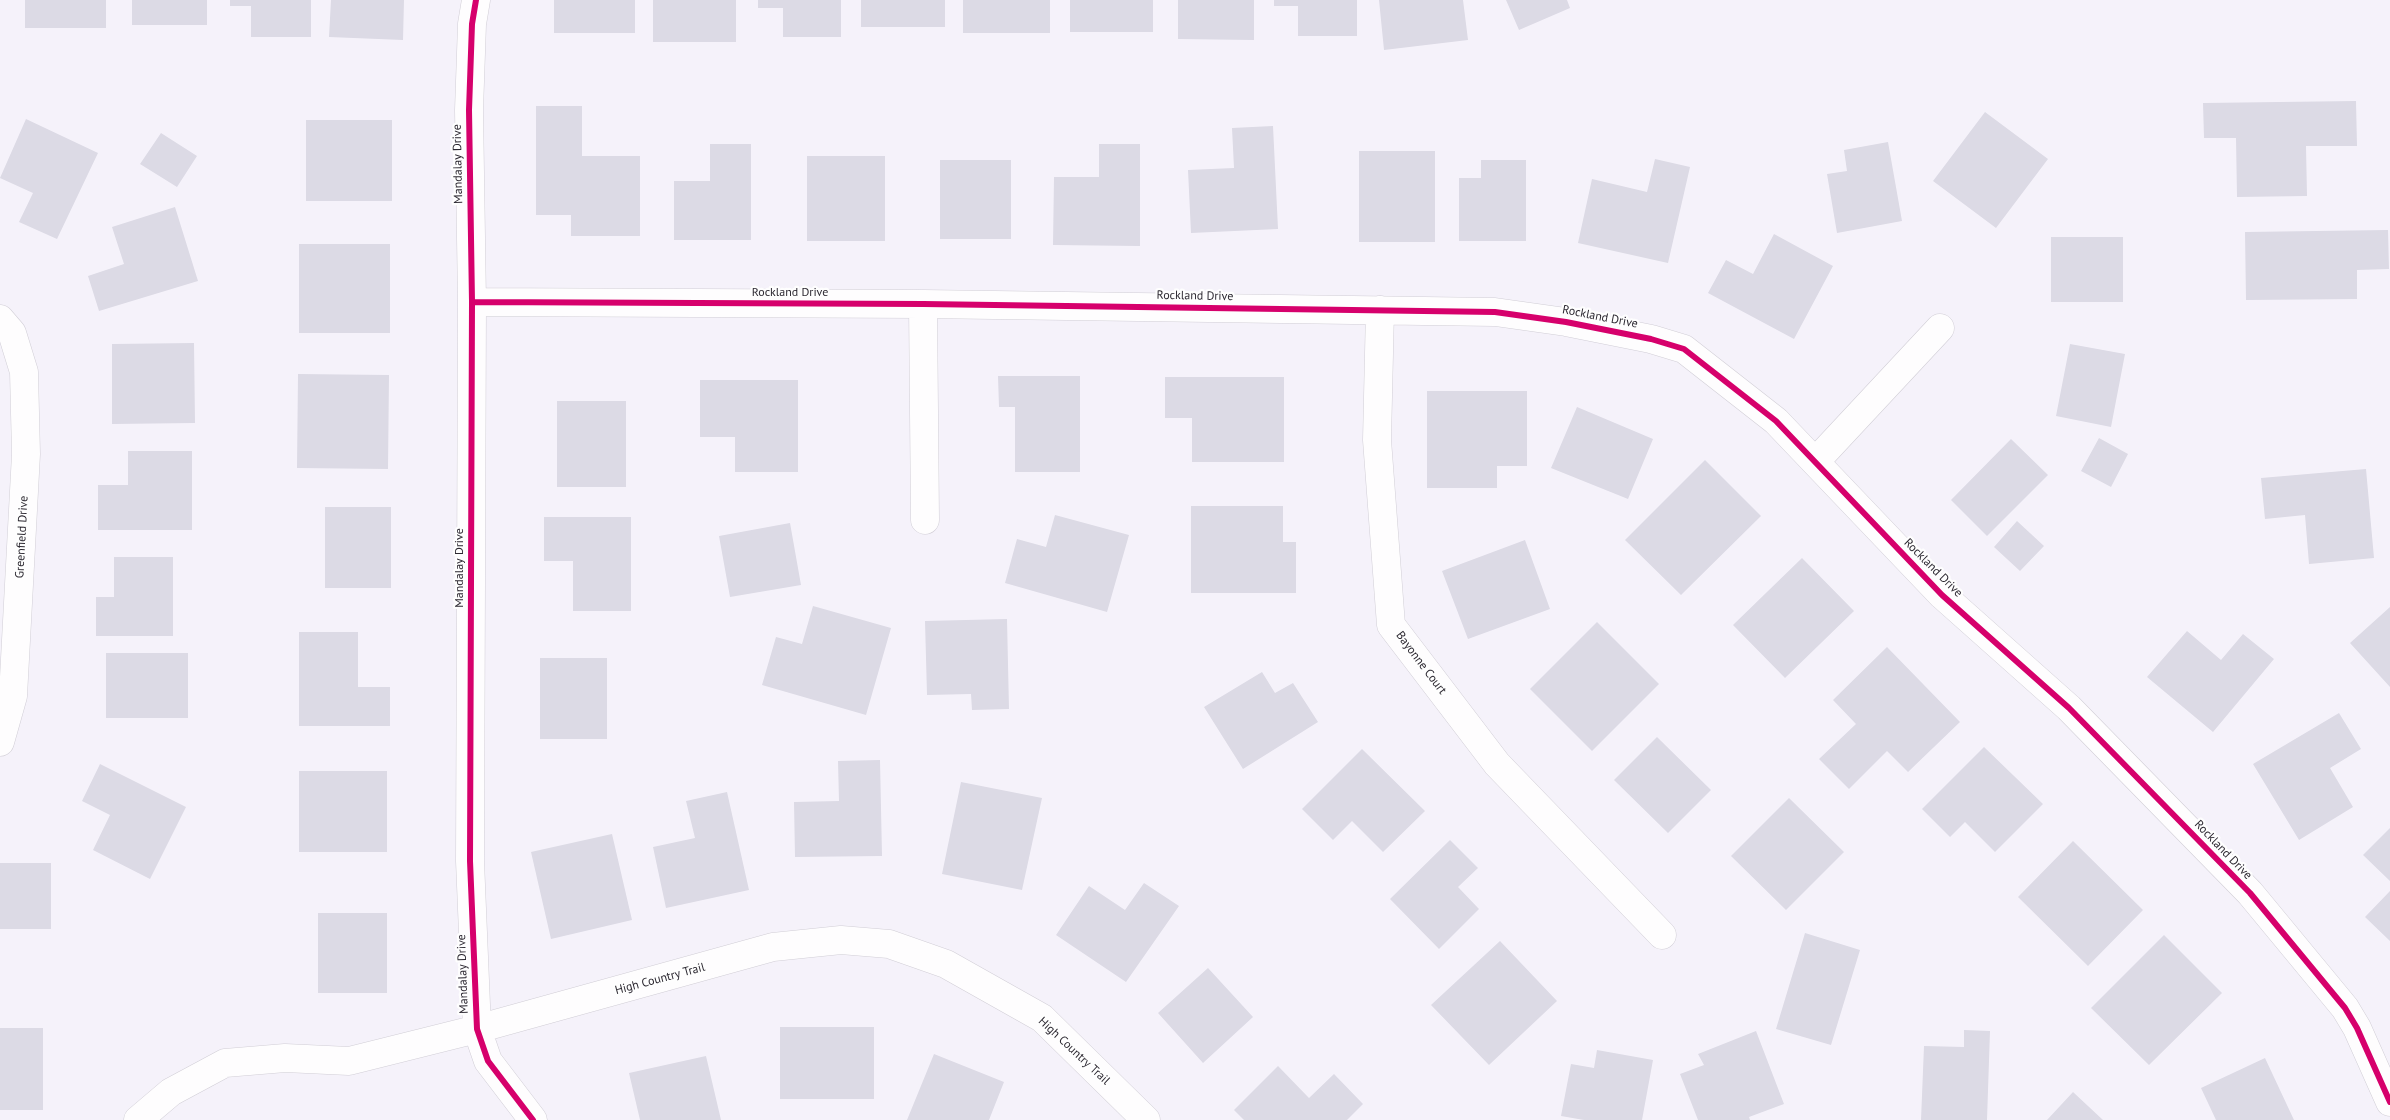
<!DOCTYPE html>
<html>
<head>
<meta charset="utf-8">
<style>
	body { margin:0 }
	canvas { display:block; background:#f5f2fa }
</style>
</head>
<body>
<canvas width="2390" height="1120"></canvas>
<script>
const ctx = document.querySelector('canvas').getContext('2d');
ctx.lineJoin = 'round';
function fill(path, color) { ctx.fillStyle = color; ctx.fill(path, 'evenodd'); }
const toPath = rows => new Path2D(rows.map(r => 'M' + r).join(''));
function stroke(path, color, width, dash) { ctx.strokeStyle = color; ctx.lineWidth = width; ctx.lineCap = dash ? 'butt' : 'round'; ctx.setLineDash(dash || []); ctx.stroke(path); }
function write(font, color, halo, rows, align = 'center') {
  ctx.font = font + ' "PT Sans",sans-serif'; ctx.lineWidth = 4.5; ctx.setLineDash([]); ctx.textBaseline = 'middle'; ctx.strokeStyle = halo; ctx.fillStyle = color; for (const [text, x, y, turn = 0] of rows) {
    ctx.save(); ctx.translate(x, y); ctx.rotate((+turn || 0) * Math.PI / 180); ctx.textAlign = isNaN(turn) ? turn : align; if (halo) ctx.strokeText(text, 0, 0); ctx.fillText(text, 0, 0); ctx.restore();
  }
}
const building = toPath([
	[25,0,106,0,106,28,25,28],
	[132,0,207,0,207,25,132,25],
	[230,0,311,0,311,37,251,37,251,6,230,6],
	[331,0,404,0,403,40,329,37],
	[554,0,635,0,635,33,554,33],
	[653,0,736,0,736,42,653,42],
	[758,0,841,0,841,37,783,37,783,8,758,8],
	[861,0,945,0,945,27,861,27],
	[963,0,1050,0,1050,33,963,33],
	[1070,0,1153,0,1153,32,1070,32],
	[1178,0,1254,0,1254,40,1178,39],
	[1274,0,1357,0,1357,36,1298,36,1298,6,1274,6],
	[1379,0,1463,0,1468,40,1384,50],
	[1506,0,1567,0,1570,8,1519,30],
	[2356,101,2357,146,2306,146,2307,196,2237,197,2236,138,2204,138,2203,103],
	[536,106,582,106,582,156,640,156,640,236,571,236,571,215,536,215],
	[1985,112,2048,159,1996,228,1933,181],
	[26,119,98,153,57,239,19,222,33,193,0,178],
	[306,120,392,120,392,201,306,201],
	[1273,126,1278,229,1191,233,1188,170,1234,168,1232,128],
	[161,133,197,156,177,187,140,164],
	[1888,142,1902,221,1837,233,1827,174,1847,171,1844,150],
	[710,144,751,144,751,240,674,240,674,181,710,181],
	[1099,144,1140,144,1140,246,1053,245,1054,177,1099,177],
	[1359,151,1435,151,1435,242,1359,242],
	[807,156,885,156,885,241,807,241],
	[1655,159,1690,167,1668,263,1578,243,1592,179,1647,192],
	[940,160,1011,160,1011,239,940,239],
	[1481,160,1526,160,1526,241,1459,241,1459,178,1481,178],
	[175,207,198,281,99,311,88,276,124,264,112,227],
	[2388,230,2389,269,2357,270,2357,299,2246,300,2245,232],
	[1774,234,1833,266,1794,339,1708,293,1726,260,1753,274],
	[2051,237,2123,237,2123,302,2051,302],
	[299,244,390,244,390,333,299,333],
	[194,343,195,423,112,424,112,344],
	[2070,344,2125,354,2111,427,2056,416],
	[298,374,389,375,388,469,297,468],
	[998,376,1080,376,1080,472,1015,472,1015,407,999,407],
	[1165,377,1284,377,1284,462,1192,462,1192,418,1165,418],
	[700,380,798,380,798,472,735,472,735,437,700,437],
	[1427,391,1527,391,1527,466,1497,466,1497,488,1427,488],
	[557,401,626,401,626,487,557,487],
	[1577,407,1653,439,1628,499,1551,468],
	[2099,438,2128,454,2111,487,2081,471],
	[2011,439,2048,475,1987,536,1951,500],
	[128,451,192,451,192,530,98,530,98,485,128,485],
	[1705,460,1761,516,1681,595,1625,540],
	[2366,469,2374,558,2309,564,2305,515,2265,519,2261,478],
	[1191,506,1283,506,1283,542,1296,542,1296,593,1191,593],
	[325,507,391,507,391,588,325,588],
	[1055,515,1129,535,1107,612,1005,583,1017,539,1046,547],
	[544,517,631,517,631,611,573,611,573,561,544,561],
	[2017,521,2044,546,2020,571,1994,547],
	[790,523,801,585,730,597,719,536],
	[1525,540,1550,609,1468,639,1442,571],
	[114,557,173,557,173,636,96,636,96,597,114,597],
	[1802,558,1854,611,1785,678,1733,625],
	[813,606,891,628,866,715,762,685,776,637,802,644],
	[2390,607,2390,687,2350,643],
	[1007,619,1009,709,972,710,971,694,927,695,925,621],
	[1597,622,1659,684,1592,751,1530,689],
	[2187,631,2221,660,2243,634,2274,659,2213,732,2147,677],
	[299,632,358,632,358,687,390,687,390,726,299,726],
	[1887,647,1960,722,1908,772,1887,751,1849,789,1819,759,1856,724,1833,700],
	[106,653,188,653,188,718,106,718],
	[540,658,607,658,607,739,540,739],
	[1262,672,1275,693,1293,683,1318,722,1243,769,1204,707],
	[2339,713,2361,749,2330,768,2353,807,2299,840,2253,764],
	[1657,737,1711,790,1668,833,1614,780],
	[1984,747,2043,804,1995,852,1965,822,1950,837,1922,809],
	[1362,749,1425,811,1383,852,1352,821,1333,840,1302,809],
	[880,760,882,856,795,857,794,802,839,801,838,761],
	[100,764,186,807,150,879,93,850,110,815,82,801],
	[299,771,387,771,387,852,299,852],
	[961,782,1042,798,1022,890,942,874],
	[727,792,749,890,666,908,653,847,695,838,686,801],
	[1789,798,1844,852,1786,910,1731,856],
	[2390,828,2390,881,2363,855],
	[612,834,632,920,551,939,531,852],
	[1450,840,1478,868,1458,887,1479,909,1439,949,1390,899],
	[2073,841,2143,910,2088,966,2018,897],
	[0,863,51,863,51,929,0,929],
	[1144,883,1179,906,1126,982,1056,935,1089,886,1125,910],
	[2390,891,2390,941,2365,917],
	[318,913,387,913,387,993,318,993],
	[1805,933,1860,950,1831,1045,1776,1029],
	[2164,935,2222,993,2149,1065,2091,1008],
	[1500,941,1557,1001,1489,1065,1431,1005],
	[1208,968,1253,1017,1203,1063,1158,1013],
	[780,1027,874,1027,874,1099,780,1099],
	[0,1028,43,1028,43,1110,0,1110],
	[1964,1030,1990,1031,1987,1120,1921,1120,1924,1046,1964,1047],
	[1756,1031,1784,1104,1749,1117,1750,1120,1698,1120,1680,1074,1704,1065,1698,1054],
	[1597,1050,1653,1060,1642,1120,1584,1120,1561,1116,1571,1064,1594,1068],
	[934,1054,1004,1082,989,1120,907,1120],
	[706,1056,721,1120,640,1120,629,1073],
	[2265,1058,2294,1120,2216,1120,2201,1088],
	[1278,1066,1309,1098,1334,1074,1363,1104,1347,1120,1244,1120,1234,1110],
	[2073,1092,2103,1120,2047,1120]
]);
const minor = toPath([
	[476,0,472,24,469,110,472,302,470,861,477,1029,488,1061,533,1120],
	[472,302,923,304,1495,312,1566,322,1651,339,1684,349,1776,421,1942,595,2069,708,2250,893,2345,1008,2357,1028,2390,1102],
	[923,304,925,520],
	[1380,310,1377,440,1391,625,1497,764,1662,935],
	[0,319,12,333,24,372,26,454,13,696,0,742],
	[1815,462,1940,328],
	[138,1120,171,1092,225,1063,285,1058,349,1061,477,1029,773,947,841,940,889,944,946,964,1042,1018,1146,1120]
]);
const cycleway = toPath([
	[476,0,472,24,469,110,472,302,470,861,477,1029,488,1061,533,1120],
	[472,302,923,304,1495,312,1566,322,1651,339,1684,349,1776,421,1942,595,2069,708,2250,893,2345,1008,2357,1028,2390,1102]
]);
const streetNames = [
	["Mandalay Drive",458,164,-91],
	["Rockland Drive",790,293],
	["Rockland Drive",1195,296,1],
	["Rockland Drive",1600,317,11],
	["Greenfield Drive",22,537,-87],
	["Mandalay Drive",460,568,-90],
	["Rockland Drive",1933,568,45],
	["Bayonne Court",1421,663,53],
	["Rockland Drive",2223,850,46],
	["Mandalay Drive",463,974,-92],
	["High Country Trail",660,979,-15],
	["High Country Trail",1074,1051,43]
];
fill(building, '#dcdae5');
stroke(minor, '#d1ced6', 29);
stroke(minor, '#fefdfe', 28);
stroke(cycleway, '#d6006c', 6);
write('12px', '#2b2730', '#fefefe', streetNames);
</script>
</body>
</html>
